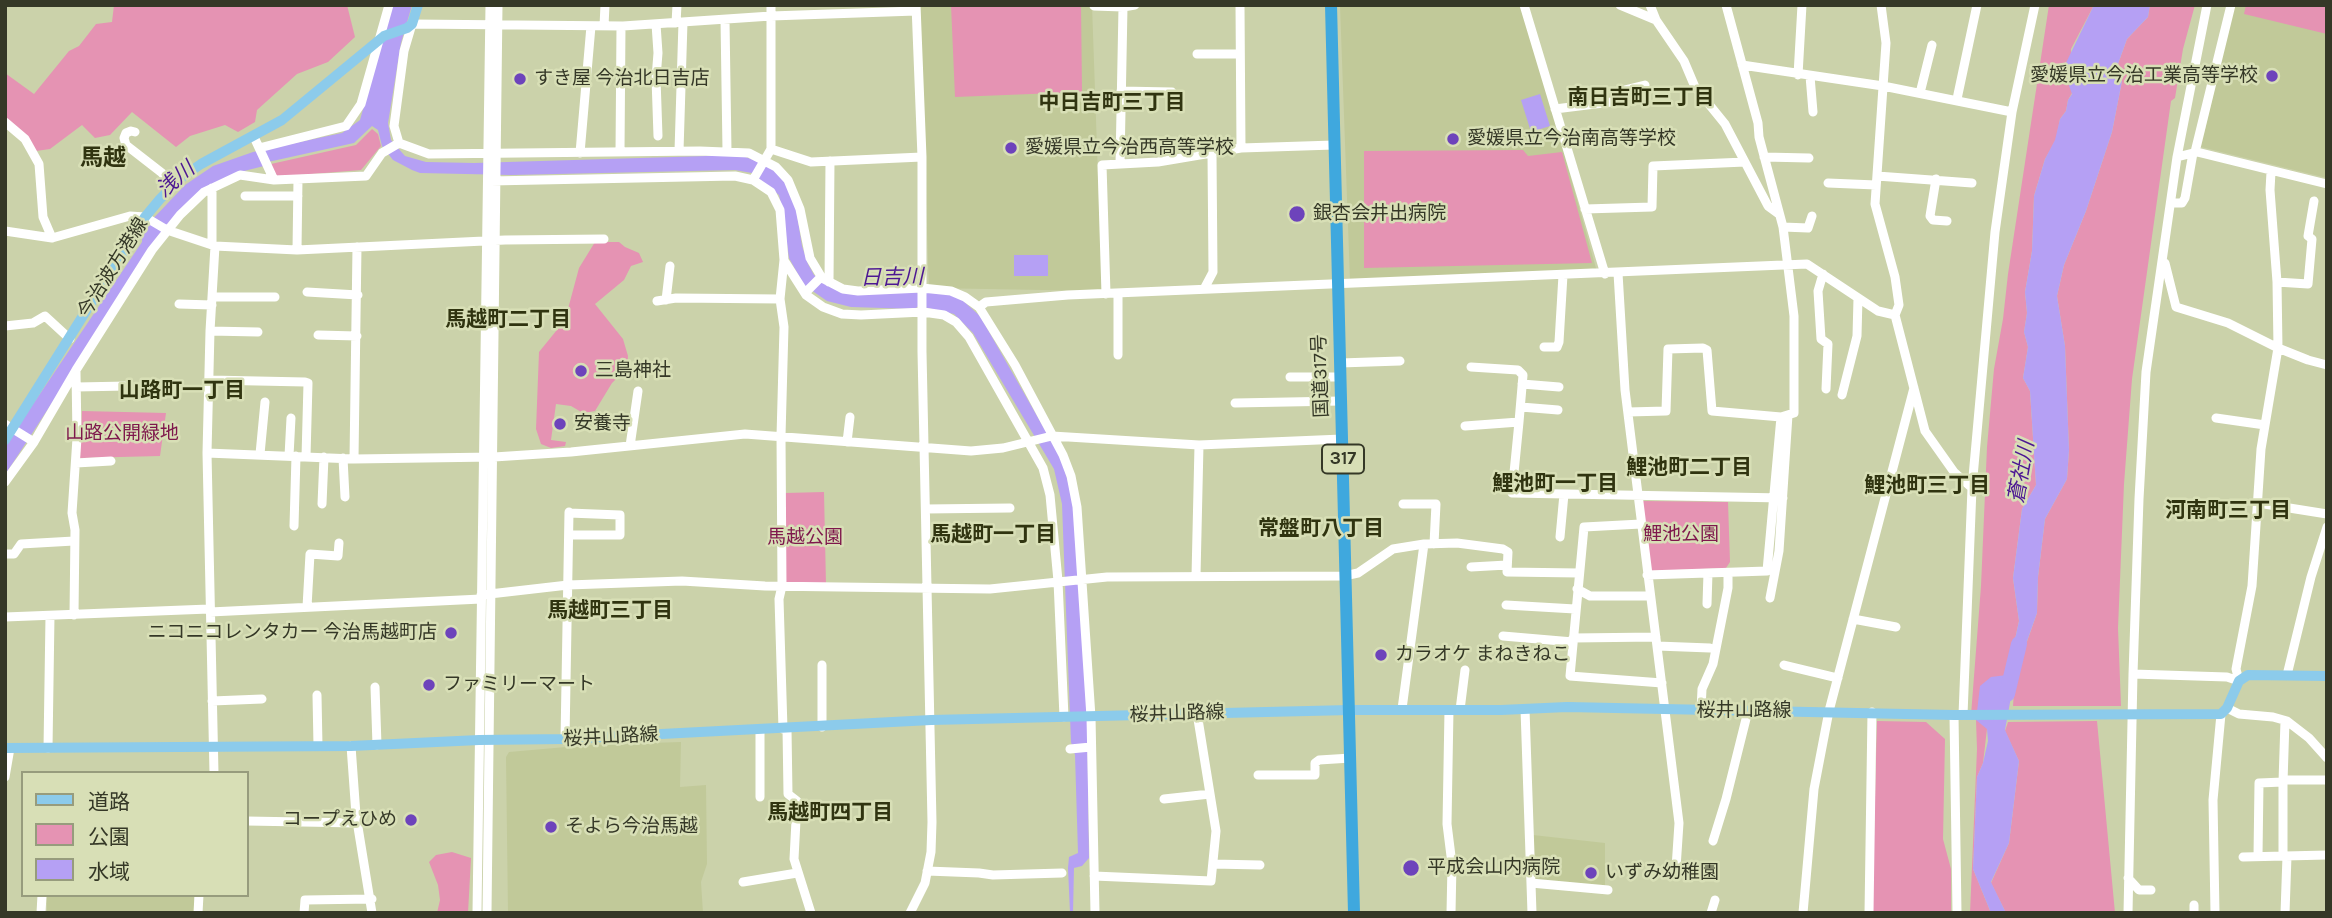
<!DOCTYPE html>
<html>
<head>
<meta charset="utf-8">
<style>
	body { margin:0 }
	#map { position:relative; width:2332px; height:918px; overflow:hidden; background:#cbd2aa; font-family:Karla,"Noto Sans JP",sans-serif }
	canvas { display:block }
	.frame { position:absolute; inset:0; border:7px solid #353827; pointer-events:none }
	.legend { position:absolute; left:21px; top:771px; width:228px; height:126px; box-sizing:border-box; background:#d8dfb6; border:2px solid #979c7d; margin:0; padding:9px 12px; list-style:none; font-size:21px; color:#353827 }
	.legend li { display:flex; align-items:center; gap:14px; height:35px }
	.legend b { width:35px; border:2px solid #979c7d }
</style>
</head>
<body>
<div id="map">
<canvas width="2332" height="918"></canvas>
<div class="frame"></div>
<ul class="legend">
<li><b style="height:9px;background:#8ccbeb"></b>道路</li>
<li><b style="height:19px;background:#e593b3"></b>公園</li>
<li><b style="height:19px;background:#b5a0f4"></b>水域</li>
</ul>
</div>
<script>
const ctx = document.querySelector('canvas').getContext('2d');
ctx.lineJoin = 'round';
function fill(path, color) { ctx.fillStyle = color; ctx.fill(path, 'evenodd'); }
const toPath = rows => new Path2D(rows.map(r => 'M' + r).join(''));
function stroke(path, color, width, dash) { ctx.strokeStyle = color; ctx.lineWidth = width; ctx.lineCap = dash ? 'butt' : 'round'; ctx.setLineDash(dash || []); ctx.stroke(path); }
function write(font, color, halo, rows, align = 'center') {
  ctx.font = font + ' Karla,"Noto Sans JP",sans-serif'; ctx.lineWidth = 5; ctx.setLineDash([]); ctx.textBaseline = 'middle'; ctx.strokeStyle = halo; ctx.fillStyle = color; for (const [text, x, y, turn = 0] of rows) {
    ctx.save(); ctx.translate(x, y); ctx.rotate((+turn || 0) * Math.PI / 180); ctx.textAlign = isNaN(turn) ? turn : align; if (halo) ctx.strokeText(text, 0, 0); ctx.fillText(text, 0, 0); ctx.restore();
  }
}
const built = toPath([
	[919,5,1092,5,1102,291,929,288],
	[1340,5,1523,5,1597,272,1350,280],
	[2234,5,2327,5,2327,178,2201,147],
	[681,742,680,787,706,785,707,864,701,882,703,913,508,913,506,757,509,752,589,745],
	[1533,835,1605,843,1605,888,1534,881],
	[47,895,194,895,194,913,47,913]
]);
const green = toPath([
	[114,5,347,5,355,37,328,62,297,74,257,110,255,122,238,132,225,125,190,136,176,147,132,112,110,135,95,138,82,125,50,149,36,151,5,118,5,73,34,94,69,51,79,46,96,24,112,22],
	[951,5,1081,5,1082,92,955,97],
	[2049,5,2094,5,2071,49,2072,93,2068,100,2066,111,2060,119,2056,140,2045,159,2034,196,2032,251,2025,292,2027,313,2024,332,2028,347,2023,378,2030,391,2036,485,2022,509,2013,578,2019,621,2012,653,2016,673,2037,613,2038,577,2045,519,2067,479,2069,450,2065,346,2057,296,2064,265,2086,211,2112,132,2122,81,2118,64,2127,39,2148,17,2150,5,2195,5,2183,49,2175,98,2171,101,2132,379,2124,484,2118,628,2121,706,2013,706,2015,675,1987,729,1983,763,1977,777,1973,869,1991,913,1970,913,1977,749,1976,720,1971,715,1981,586,1987,447,1994,369,2003,319,2008,274],
	[2246,5,2327,5,2327,34,2244,14],
	[372,129,378,134,381,146,361,170,275,177,271,164,356,145],
	[1523,150,1528,156,1562,152,1592,263,1364,268,1364,151],
	[595,242,619,242,625,247,639,253,643,262,631,266,624,280,595,304,623,339,628,356,627,368,612,383,595,411,583,413,571,406,556,404,551,440,566,442,565,446,551,448,541,444,536,429,539,352,565,320,579,268],
	[82,411,166,413,160,456,80,458],
	[824,492,826,585,785,583,785,493],
	[1642,501,1728,502,1730,562,1726,568,1650,571],
	[1877,721,1926,722,1945,739,1943,839,1951,869,1951,913,1872,913],
	[2097,721,2115,913,2006,913,1991,883,2009,843,2019,761,2005,731,2008,722],
	[452,852,471,858,468,913,437,913,440,900,438,885,429,862,436,855]
]);
const water = toPath([
	[392,5,412,5,401,43,388,123,391,140,405,156,426,162,474,163,740,155,767,165,778,174,790,189,795,202,802,246,808,264,814,275,829,286,916,292,919,294,932,291,949,293,960,298,980,316,1061,458,1074,502,1087,705,1089,858,1082,866,1074,868,1073,913,1070,913,1068,868,1069,857,1078,853,1075,755,1071,742,1062,504,1054,469,973,333,954,314,919,306,914,309,851,307,827,301,804,285,789,258,783,213,779,195,752,173,735,170,511,175,420,173,412,170,393,160,382,146,378,130,372,126,354,143,268,162,264,166,240,172,195,197,128,286,5,475,5,446,142,242,142,238,148,224,185,185,213,166,253,152,342,133,360,120],
	[2094,5,2150,5,2148,17,2127,39,2118,64,2122,81,2112,132,2086,211,2064,265,2057,296,2065,346,2069,450,2067,479,2045,519,2038,577,2037,613,2015,675,2005,730,2019,761,2009,843,1991,882,2006,913,1991,913,1973,869,1977,777,1983,763,1988,741,1987,729,1976,720,1980,686,1991,677,2015,674,2012,653,2019,621,2013,578,2022,509,2036,485,2030,391,2023,378,2028,347,2024,332,2027,313,2025,292,2032,251,2034,196,2045,159,2055,140,2060,119,2066,111,2068,100,2072,94,2063,69],
	[1540,94,1550,126,1531,132,1521,100],
	[1014,255,1048,255,1048,276,1014,276]
]);
const river = toPath([
	[2007,694,2019,644]
]);
const minor = toPath([
	[1240,5,1241,148],
	[1524,5,1605,274],
	[1620,5,1656,20,1684,61,1695,87,1725,124,1768,206,1779,214],
	[1650,5,1656,20],
	[1881,5,1886,43,1875,204,1895,277,1899,305,1895,315,1925,431,1954,472,1972,488],
	[1094,6,1123,7,1120,163],
	[1123,7,1135,5],
	[725,20,727,151],
	[676,23,677,5],
	[656,24,658,53,656,78,658,136],
	[604,26,605,5],
	[1197,54,1240,54],
	[1742,65,1883,86,2012,112],
	[1798,75,1802,5],
	[1810,76,1813,112],
	[1121,91,1172,92],
	[1920,93,1932,45],
	[1957,99,1977,5],
	[1555,109,1619,101,1616,92,1645,85],
	[5,122,25,139,39,164,43,217,52,238],
	[135,132,131,131,126,133,124,138,126,145,162,173,173,186],
	[254,137,274,180,366,176,382,153,399,143],
	[399,143,429,154,700,151,749,153,776,167,788,180,800,209,810,258,822,278,843,289,858,291,922,288,951,291,965,297,979,307,986,302,1068,295,1807,264,1878,311,1895,315],
	[399,143,394,126,404,51,412,24,623,26,771,16,916,11],
	[259,148,346,126,361,104,389,5],
	[771,149,811,162,922,157],
	[679,151,683,22],
	[620,152,621,26],
	[2195,152,2231,5],
	[580,153,591,26],
	[1764,157,1809,158],
	[2177,157,2197,152,2327,184],
	[1877,176,1972,183],
	[1936,179,1930,216,1933,220,1947,221],
	[753,180,771,149,771,5],
	[491,181,735,176,753,180,771,192,780,210,784,260,780,299,784,327,781,436,782,586,779,599,783,729],
	[1828,183,1876,185],
	[212,188,212,245],
	[245,196,298,196],
	[2171,203,2182,203,2185,198,2193,153],
	[1585,209,1652,207,1653,166,1745,162],
	[1783,227,1808,228,1812,216],
	[5,231,52,238,130,216,145,217,167,230,215,246,297,250,505,240,604,239],
	[297,250,298,179],
	[785,262,806,295,823,307,842,314,861,315,923,312,944,315,956,322,969,337,1043,468,1050,495,1058,581,1064,717],
	[2165,263,2176,307,2228,323,2278,348,2308,360,2327,365],
	[1618,273,1625,390,1679,823,1676,868],
	[1823,274,1818,291,1821,339,1828,344,1826,389],
	[829,282,830,161],
	[2277,282,2308,284,2312,239,2308,236,2314,201],
	[1204,289,1213,272,1212,154],
	[307,292,358,295],
	[805,293,821,277],
	[1118,293,1118,355],
	[1106,294,1102,165,1158,162,1241,148,1334,145],
	[213,297,275,297],
	[666,300,670,266],
	[657,301,676,298,780,299],
	[179,304,212,305],
	[979,307,1015,365,1063,455,1071,476,1077,507,1091,717,1095,913],
	[5,326,33,323,45,316,70,339],
	[210,331,258,332],
	[318,335,357,336],
	[1544,347,1557,347,1559,342,1563,275],
	[1340,363,1400,361],
	[1471,367,1518,370,1523,375,1519,422],
	[1290,377,1340,377],
	[210,380,305,382,308,383,306,457],
	[1522,384,1559,387],
	[76,387,128,386],
	[1842,395,1857,336,1858,298],
	[1235,403,1341,401],
	[1521,407,1558,410],
	[1628,412,1666,411,1668,349,1703,348,1707,350,1712,411,1781,417],
	[2216,418,2265,425],
	[5,424,34,442],
	[1465,426,1519,422,1512,493,1783,498],
	[847,442,850,417],
	[630,446,638,391],
	[207,453,354,459,494,457,571,452,745,434,971,451,1003,448,1052,436,1199,445,1342,439],
	[260,454,265,402],
	[289,456,291,418],
	[343,458,345,497],
	[354,459,357,247],
	[76,463,111,461],
	[5,482,34,442,76,370,152,250,180,215,204,192,240,175,274,180],
	[2258,503,2327,514],
	[322,504,324,457],
	[1403,504,1436,504,1434,544],
	[926,509,1010,508],
	[1641,524,1584,527,1570,676,1662,683],
	[294,526,296,456],
	[569,535,620,535,620,515,569,513],
	[1560,537,1564,494],
	[5,554,14,554,21,544,74,541],
	[1471,567,1507,565],
	[1647,575,1767,571,1781,417,1794,413,1794,316,1783,227,1759,137,1758,123,1726,5],
	[1196,576,1199,445],
	[1577,589,1590,596,1650,596],
	[481,595,568,585,682,581,765,586,990,589,1107,577,1344,576,1358,573,1393,549,1424,544,1457,543,1503,549,1508,552,1507,572,1579,573],
	[1770,598,1779,551,1788,415],
	[1707,604,1708,573],
	[1506,605,1575,609],
	[307,607,310,554,338,556,339,543],
	[210,612,481,599],
	[74,615,75,530,72,513,77,438,76,372],
	[5,617,209,609],
	[1853,619,1896,627],
	[1503,636,1573,642],
	[1573,638,1656,637],
	[1657,646,1710,648],
	[822,665,822,727],
	[1784,665,1838,678],
	[2133,674,2227,677,2239,681],
	[2287,675,2311,577,2327,527],
	[2239,681,2236,669,2252,586,2261,449,2278,348,2277,282,2270,190,2271,172],
	[375,687,377,745],
	[317,695,318,746],
	[212,701,262,699],
	[2227,708,2239,714,2273,717,2287,721,2309,738,2327,758],
	[1402,709,1424,544],
	[1525,709,1532,913],
	[1449,710,1447,824,1452,864,1451,913],
	[1460,710,1465,670],
	[1701,710,1702,689,1713,664,1728,588,1728,573],
	[1954,715,1957,913],
	[1963,715,1972,488,1995,232,2012,112,2035,5],
	[787,729,788,794,797,801,794,859,811,913],
	[760,730,760,797],
	[565,739,569,512],
	[351,746,356,815,372,913],
	[48,748,50,616],
	[1070,749,1091,747],
	[214,773,207,453,210,331,215,246],
	[1258,775,1315,775,1315,763,1319,760,1351,758],
	[5,777,10,748],
	[2284,780,2327,780],
	[2283,782,2285,721],
	[1164,799,1210,794],
	[247,821,357,823],
	[1713,841,1726,799,1748,711],
	[2258,856,2259,783,2283,782,2283,856],
	[2243,857,2327,855],
	[1213,864,1260,865],
	[927,871,979,873,993,875,1062,873],
	[1094,876,1211,881,1216,831,1197,713],
	[2128,878,2139,890,2151,890],
	[743,882,797,873],
	[1531,883,1608,890],
	[41,913,42,895],
	[198,913,199,895],
	[304,913,305,900,372,899],
	[477,913,490,5],
	[487,913,498,5],
	[910,913,925,883,931,852,932,822,922,352,922,157,916,5],
	[1711,913,1715,900],
	[1803,913,1814,789,1829,711,1914,388],
	[1869,913,1872,712],
	[2128,913,2133,674,2139,499,2146,372,2177,157,2207,5],
	[2194,913,2194,905],
	[2215,913,2213,800,2221,714],
	[2285,913,2287,856]
]);
const major = toPath([
	[5,440,145,217,160,199,181,178,201,164,282,120,384,36,407,28,412,24,418,5],
	[5,748,351,746,479,740,565,739,931,720,1350,710,1501,710,1567,707,1954,715,2221,714,2227,708,2239,681,2248,675,2327,676]
]);
const highway = toPath([
	[1331,5,1354,913]
]);
const markers = [
	[2272,76,7,"#6d43bb"],
	[520,79,7,"#6d43bb"],
	[1453,139,7,"#6d43bb"],
	[1011,148,7,"#6d43bb"],
	[1297,214,9,"#6d43bb"],
	[581,371,7,"#6d43bb"],
	[560,424,7,"#6d43bb"],
	[451,633,7,"#6d43bb"],
	[1381,655,7,"#6d43bb"],
	[429,685,7,"#6d43bb"],
	[411,820,7,"#6d43bb"],
	[551,827,7,"#6d43bb"],
	[1411,868,9,"#6d43bb"],
	[1591,873,7,"#6d43bb"]
];
const shields = [
	[1343,459,42]
];
const shieldNames = [
	["317",1343,459]
];
const poiNames = [
	["愛媛県立今治工業高等学校",2258,76,"right"],
	["すき屋 今治北日吉店",534,79],
	["愛媛県立今治南高等学校",1467,139],
	["愛媛県立今治西高等学校",1025,148],
	["銀杏会井出病院",1313,214],
	["三島神社",595,371],
	["安養寺",574,424],
	["ニコニコレンタカー 今治馬越町店",437,633,"right"],
	["カラオケ まねきねこ",1395,655],
	["ファミリーマート",443,685],
	["コープえひめ",397,820,"right"],
	["そよら今治馬越",565,827],
	["平成会山内病院",1427,868],
	["いずみ幼稚園",1605,873]
];
const streetNames = [
	["今治波方港線",113,268,-58],
	["国道317号",1321,376,-92],
	["桜井山路線",1744,711],
	["桜井山路線",1177,714,-2],
	["桜井山路線",611,737,-3]
];
const parkNames = [
	["山路公開緑地",122,434],
	["鯉池公園",1681,535],
	["馬越公園",805,538]
];
const neighbourhoodNames = [
	["南日吉町三丁目",1641,98],
	["中日吉町三丁目",1112,103],
	["馬越町二丁目",508,320],
	["山路町一丁目",182,391],
	["鯉池町二丁目",1689,468],
	["鯉池町一丁目",1555,484],
	["鯉池町三丁目",1927,486],
	["河南町三丁目",2228,511],
	["常盤町八丁目",1321,529],
	["馬越町一丁目",993,535],
	["馬越町三丁目",610,611],
	["馬越町四丁目",830,813]
];
const waterNames = [
	["浅川",176,180,-40],
	["日吉川",892,278,-1],
	["蒼社川",2022,472,-80]
];
const quarterNames = [
	["馬越",103,158]
];
fill(built, '#c1c999');
fill(green, '#e593b3');
fill(water, '#b5a0f4');
stroke(river, '#b5a0f4', 16);
stroke(minor, '#fff', 9);
stroke(major, '#8ccbeb', 10);
stroke(highway, '#3fa8de', 12);
for (const [x, y, r, color] of markers) { const dot = new Path2D(); dot.arc(x, y, r, 0, 2 * Math.PI); ctx.fillStyle = color; ctx.fill(dot); stroke(dot, '#d8dfb6', 2.5); }
for (const [x, y, w] of shields) { const box = new Path2D(); box.roundRect(x - w / 2, y - 14.5, w, 29, 5); ctx.fillStyle = '#d8dfb6'; ctx.fill(box); stroke(box, '#353827', 2); }
write('bold 18px', '#353827', null, shieldNames);
write('19px', '#353827', '#d8dfb6', poiNames, 'left');
write('19px', '#353827', '#d8dfb6', streetNames);
write('19px', '#7e174c', '#d8dfb6', parkNames);
write('bold 21px', '#303410', '#d8dfb6', neighbourhoodNames);
write('italic 21px', '#4c1793', '#d8dfb6', waterNames);
write('bold 23px', '#303410', '#d8dfb6', quarterNames);
</script>
</body>
</html>
